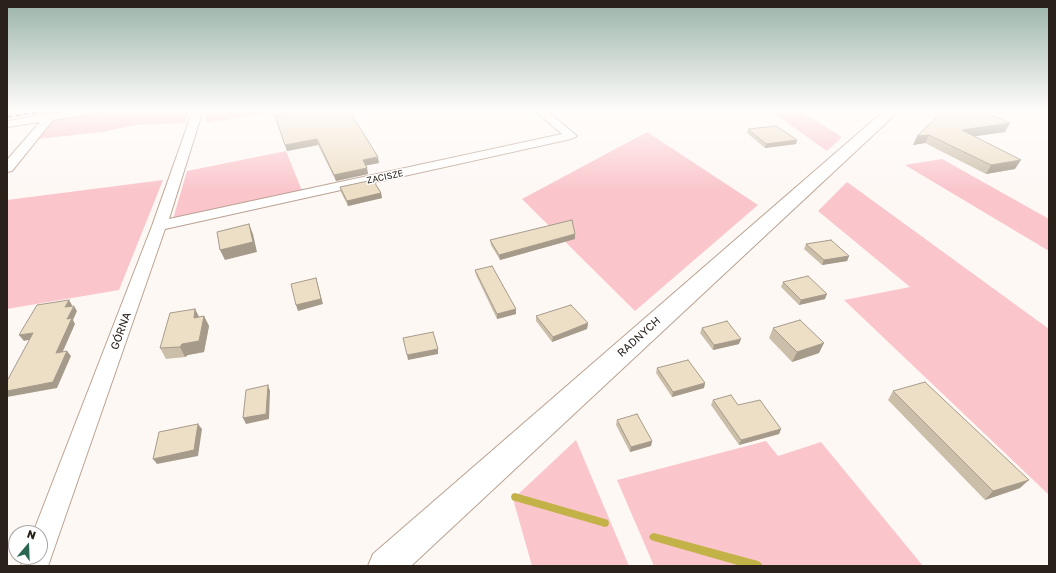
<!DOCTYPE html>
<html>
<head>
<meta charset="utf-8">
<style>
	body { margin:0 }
	#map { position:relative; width:1056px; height:573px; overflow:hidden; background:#fef8f5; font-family:"Golos Text",sans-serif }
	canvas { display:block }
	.frame { position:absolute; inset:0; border:8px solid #2a211b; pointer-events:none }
	.north { position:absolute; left:8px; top:525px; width:40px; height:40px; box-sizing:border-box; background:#fff; border:1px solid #aaa6a4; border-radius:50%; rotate:19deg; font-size:11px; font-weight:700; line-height:16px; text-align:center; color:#2a211b }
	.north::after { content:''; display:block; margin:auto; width:14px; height:18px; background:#2a6752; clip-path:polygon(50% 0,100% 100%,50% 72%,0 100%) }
</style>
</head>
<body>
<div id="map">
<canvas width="1056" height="573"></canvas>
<div class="frame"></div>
<div class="north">N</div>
</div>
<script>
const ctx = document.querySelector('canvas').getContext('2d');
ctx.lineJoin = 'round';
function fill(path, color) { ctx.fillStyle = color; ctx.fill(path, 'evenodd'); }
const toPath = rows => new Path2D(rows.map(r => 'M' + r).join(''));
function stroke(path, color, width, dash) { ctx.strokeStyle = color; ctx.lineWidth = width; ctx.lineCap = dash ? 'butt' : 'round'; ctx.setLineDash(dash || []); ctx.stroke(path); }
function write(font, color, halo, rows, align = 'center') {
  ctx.font = font + ' "Golos Text",sans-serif'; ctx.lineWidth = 3; ctx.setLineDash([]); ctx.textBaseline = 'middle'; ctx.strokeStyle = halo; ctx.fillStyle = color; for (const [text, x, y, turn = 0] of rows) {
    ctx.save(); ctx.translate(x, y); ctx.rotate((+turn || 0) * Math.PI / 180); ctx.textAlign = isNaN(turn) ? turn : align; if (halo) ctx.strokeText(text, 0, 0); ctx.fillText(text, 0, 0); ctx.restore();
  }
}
const green = toPath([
	[109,110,190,110,185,123,136,125,102,132,37,139,53,119],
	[208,110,272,110,273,112,205,123],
	[769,110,799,110,842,137,827,151],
	[647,132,758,205,635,311,522,199],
	[286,151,302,191,173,219,187,171],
	[942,159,1049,219,1049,251,905,165],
	[163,180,119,290,7,309,7,200],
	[847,182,1049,329,1049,495,844,300,910,287,818,211],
	[576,440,629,566,532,566,513,499],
	[766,441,778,456,821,442,923,566,654,566,617,480]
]);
const stream = toPath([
	[515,493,605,519,608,520,609,523,608,526,605,527,515,501,512,500,511,497,512,494,515,493],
	[654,533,758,561,761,563,763,566,741,566,654,541,651,540,649,537,651,534,654,533]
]);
const minor = toPath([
	[74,110,99,110,94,113,53,120,12,171,7,172,7,160,40,122,7,127,7,121,74,110],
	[193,110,203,110,169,219,562,134,534,110,546,110,577,136,571,139,165,229,48,566,21,566,24,557,40,557,40,533,33,533,152,226,193,110]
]);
const tertiary = toPath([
	[885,110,900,110,411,566,368,566,373,554,885,110]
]);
const rail = toPath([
	[7,117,55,110]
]);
const wall = toPath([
	[281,110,349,110,379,163,366,165,367,168,368,174,336,181,318,145,287,151,277,122,284,115],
	[944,110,1005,132,974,136,1015,169,986,174,925,143,913,145],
	[748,129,797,140,796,144,765,148,747,133],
	[340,187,381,193,382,198,348,206,341,192],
	[575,234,575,239,500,260,491,245,490,240],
	[806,244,849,256,847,261,822,265,804,249],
	[475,270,516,314,497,319,476,275],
	[783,282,825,299,799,305,781,287],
	[195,309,199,317,204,316,209,326,204,352,188,355,185,357,166,359,160,348],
	[536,316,588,323,587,329,552,342,536,321],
	[702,328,739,344,713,350,700,333],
	[773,328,819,353,792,362,769,338],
	[657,368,705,383,704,388,672,397,656,373],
	[893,391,1020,488,985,500,888,400],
	[713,400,738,405,781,429,779,434,739,445,711,405],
	[617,420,652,441,651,446,630,452,616,425]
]);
const shadedWall = toPath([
	[1010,123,1005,132,957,139,962,130],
	[929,135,925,143,913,145,917,136],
	[317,139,318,145,287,151,285,145],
	[797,140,796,144,765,148,766,144],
	[378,157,379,163,364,166,363,160],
	[1021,160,1015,169,986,174,991,165],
	[367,168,368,174,336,181,334,175],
	[381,193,382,198,348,206,347,201],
	[249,224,253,234,257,252,225,260,220,250],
	[575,234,575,239,500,260,499,255],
	[849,256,847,261,822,265,824,260],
	[316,278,323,304,298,311,296,305],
	[827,294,825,299,799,305,801,300],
	[69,300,72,305,69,312,65,307],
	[74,306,77,311,73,320,75,324,60,358,56,353,67,319],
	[195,309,200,319,194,318],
	[516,309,516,314,497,319,497,314],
	[204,316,209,326,204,352,188,355,185,357,180,347],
	[588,323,587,329,552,342,553,337],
	[33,333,37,338,24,341,19,335],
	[741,339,739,344,713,350,714,345],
	[824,343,819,353,792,362,797,352],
	[438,349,438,354,408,360,407,355],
	[67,351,71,356,57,388,7,397,7,391],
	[705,383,704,388,672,397,673,392],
	[268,385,270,391,269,419,246,424,243,418],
	[198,424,202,429,198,456,157,464,153,459],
	[781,429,779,434,739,445,741,440],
	[652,441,651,446,630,452,631,447],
	[1029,480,1020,488,985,500,993,491]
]);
const building = toPath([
	[282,110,349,110,378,157,363,160,367,168,334,175,317,139,285,145,275,116,284,115,282,110],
	[944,110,980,110,1010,123,962,130,1021,160,991,165,929,135,917,136,944,110],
	[776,126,797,140,766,144,748,129,776,126],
	[373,180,381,193,347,201,340,187,373,180],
	[572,220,575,234,499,255,490,240,572,220],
	[249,224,253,242,220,250,217,232,249,224],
	[831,240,849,256,824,260,806,244,831,240],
	[492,266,516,309,497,314,475,270,492,266],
	[808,276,827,294,801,300,783,282,808,276],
	[316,278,321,299,296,305,291,284,316,278],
	[69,300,65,307,74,306,67,319,72,318,56,353,67,351,53,382,7,391,7,381,33,333,19,335,37,305,69,300],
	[571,305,588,323,553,337,536,316,571,305],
	[195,309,194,318,204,316,199,341,182,344,180,347,160,348,170,313,195,309],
	[800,320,824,343,797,352,773,328,800,320],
	[727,321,741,339,714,345,702,328,727,321],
	[433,332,438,349,407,355,403,338,433,332],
	[688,360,705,383,673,392,657,368,688,360],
	[925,382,1029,480,993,491,893,391,925,382],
	[268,385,266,414,243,418,246,390,268,385],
	[731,395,738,405,760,400,781,429,741,440,713,400,731,395],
	[637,414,652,441,631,447,617,420,637,414],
	[198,424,194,450,153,459,159,432,198,424]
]);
const farStreetnames = [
	["ZACISZE",385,177,-12]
];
const streetNames = [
	["GÓRNA",121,331,-70],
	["RADNYCH",639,337,-42]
];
fill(green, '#fac6cc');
fill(stream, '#c2b248');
stroke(minor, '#baa292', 2);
stroke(tertiary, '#baa292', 2);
fill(minor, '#fff');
fill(tertiary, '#fff');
stroke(rail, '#665e59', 2, [5.5, 3]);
fill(wall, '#ccbfaa');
fill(shadedWall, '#a69b8b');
fill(building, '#eddec6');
stroke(building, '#a69b8b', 1);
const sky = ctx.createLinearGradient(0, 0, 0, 190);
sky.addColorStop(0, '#99b3a8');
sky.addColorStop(0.58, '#fffcfa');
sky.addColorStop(1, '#fffcfa00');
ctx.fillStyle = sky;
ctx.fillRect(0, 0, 1056, 190);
write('9px', '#2a211b', '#fff', farStreetnames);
write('11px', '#2a211b', '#fff', streetNames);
</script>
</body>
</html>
